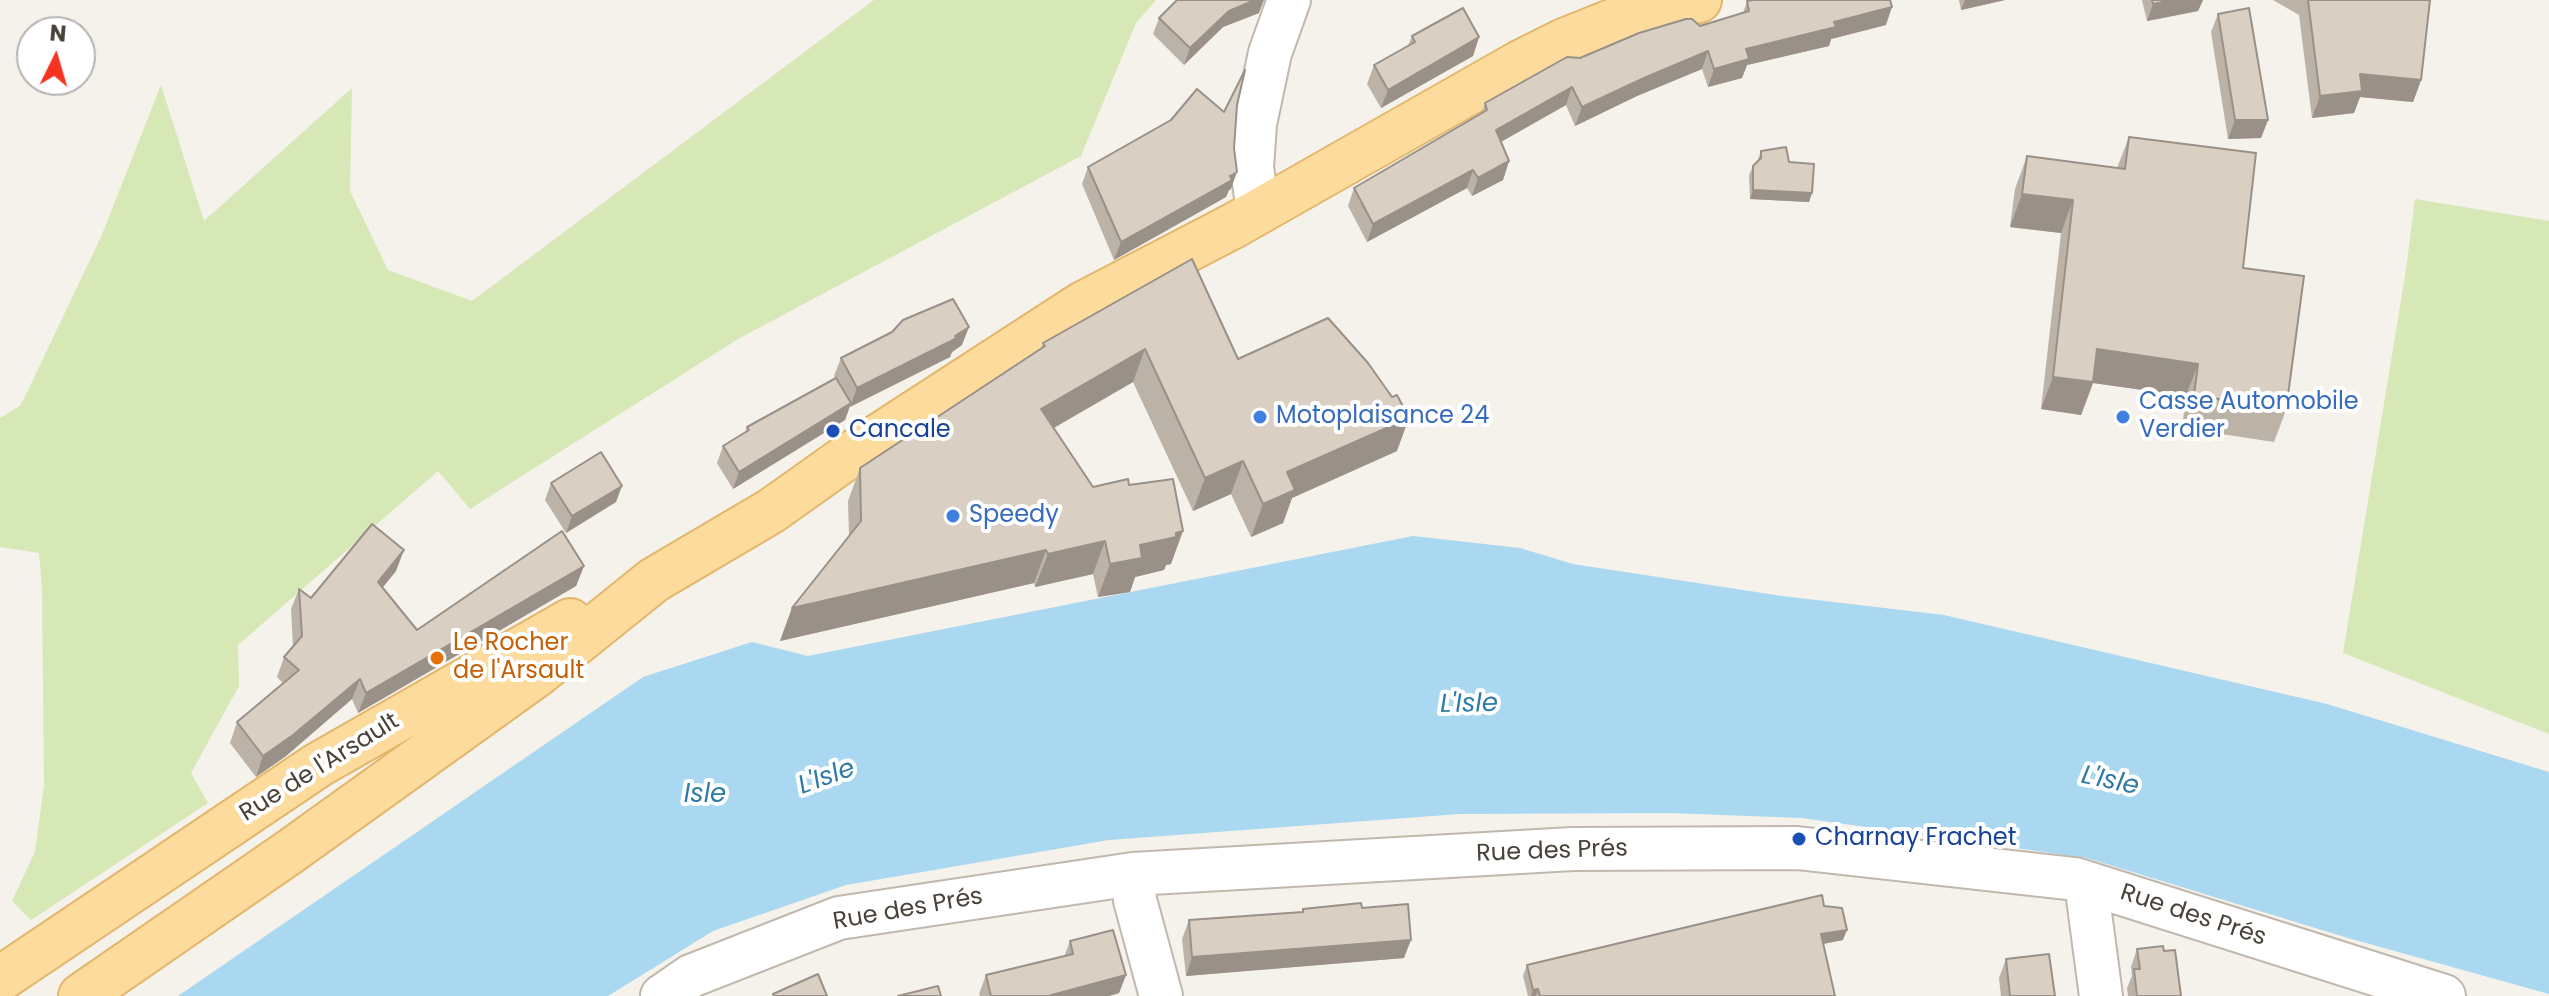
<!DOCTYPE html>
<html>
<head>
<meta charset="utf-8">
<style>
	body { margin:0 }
	#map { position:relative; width:2549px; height:996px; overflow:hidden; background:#f5f1eb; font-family:Poppins,sans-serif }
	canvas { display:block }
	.north { position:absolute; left:16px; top:16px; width:80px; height:80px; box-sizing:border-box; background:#fff; border:2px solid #b6b3b0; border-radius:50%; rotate:5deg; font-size:22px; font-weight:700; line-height:32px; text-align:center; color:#494239 }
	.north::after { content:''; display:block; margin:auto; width:28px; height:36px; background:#f63221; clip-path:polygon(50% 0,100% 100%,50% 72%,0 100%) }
</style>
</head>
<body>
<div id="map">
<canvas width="2549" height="996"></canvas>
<div class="north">N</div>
</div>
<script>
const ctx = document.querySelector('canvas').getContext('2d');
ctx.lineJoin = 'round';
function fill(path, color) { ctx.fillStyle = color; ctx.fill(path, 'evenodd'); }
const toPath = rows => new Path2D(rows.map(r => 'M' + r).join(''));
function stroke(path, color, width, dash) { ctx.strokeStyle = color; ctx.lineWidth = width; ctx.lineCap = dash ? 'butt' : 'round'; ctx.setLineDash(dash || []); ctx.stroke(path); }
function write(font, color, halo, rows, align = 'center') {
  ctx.font = font + ' Poppins,sans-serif'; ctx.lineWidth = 8; ctx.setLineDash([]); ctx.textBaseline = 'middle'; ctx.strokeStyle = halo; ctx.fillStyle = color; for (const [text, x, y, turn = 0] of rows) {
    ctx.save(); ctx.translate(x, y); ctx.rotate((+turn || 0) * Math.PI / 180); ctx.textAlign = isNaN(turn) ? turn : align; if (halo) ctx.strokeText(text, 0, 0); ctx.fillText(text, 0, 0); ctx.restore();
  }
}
const green = toPath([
	[874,0,1156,0,1136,23,1081,156,738,339,470,509,438,471,238,645,239,686,191,773,208,803,31,920,12,901,35,852,44,785,42,588,39,553,0,547,0,418,20,406,30,386,101,237,161,85,204,221,352,88,350,191,388,270,472,301],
	[2415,199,2549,221,2549,734,2343,653,2406,270]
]);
const water = toPath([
	[1413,536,1520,548,1573,564,1782,596,1944,615,2327,704,2549,772,2549,994,2348,938,2087,858,1802,818,1669,813,1460,814,1109,840,846,885,713,931,608,996,178,996,643,677,752,642,808,656]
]);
const minor = toPath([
	[1258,212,1252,167,1255,124,1270,53,1289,0],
	[1133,874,1135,900,1161,996],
	[2086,883,2101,996],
	[662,996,691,976,839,918,1133,874,1573,849,1797,848,2075,879,2444,996]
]);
const major = toPath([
	[0,979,318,765,570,621],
	[81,996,291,851,536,675,654,580,771,511,847,457,1083,304,1235,225,1520,63,1564,41,1614,21,1699,0]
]);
const wall = toPath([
	[1959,0,2005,0,1961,10],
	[2142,0,2203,0,2198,11,2147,21],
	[2273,0,2430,0,2421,80,2413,102,2360,97,2354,113,2312,118,2299,15],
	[1747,1,1886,25,1831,39,1829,46,1747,65,1742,78,1708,87,1702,69,1637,96,1575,126,1566,105,1501,142,1509,161,1503,180,1472,196,1467,188,1367,242,1348,206,1354,188,1482,113,1485,103,1580,58,1743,13],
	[1259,13,1223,27,1184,65,1153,34,1159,18],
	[2218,14,2268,120,2261,138,2228,139,2211,32],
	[1412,36,1479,37,1473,56,1381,108,1367,84,1374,65,1408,46],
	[1237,105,1231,189,1229,190,1226,197,1114,260,1082,184,1088,167,1224,112],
	[2129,137,2243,268,2286,410,2274,442,2182,428,2186,396,2093,383,2081,415,2041,409,2061,233,2010,227,2015,189,2027,156,2117,168],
	[1761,151,1789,162,1812,193,1809,202,1750,199,1749,175,1753,166,1757,162],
	[1192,259,1238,359,1397,451,1292,498,1283,523,1251,537,1231,494,1193,511,1133,382,1054,428,1093,487,1129,485,1171,564,1166,565,1164,570,1135,577,1130,592,1098,597,1093,574,1035,587,1034,583,780,641,792,608,849,537,848,501,860,468,1041,348,1043,343],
	[962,345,952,352,950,357,850,406,845,420,733,489,717,463,723,446,745,432,747,427,835,378,834,376,841,358],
	[551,483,616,502,566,533,545,500],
	[584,566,576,586,358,713,352,699,286,756,256,777,230,743,237,722,283,683,277,677,284,657,293,646,291,609,299,589,311,598,396,571,382,588,417,630],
	[1824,906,1843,940,1823,944,1835,996,1528,996,1523,976,1527,965],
	[1362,908,1404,958,1186,976,1182,939,1189,920,1302,912,1303,909],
	[1070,941,1126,975,1119,993,1109,996,980,996,979,994,986,975,1064,957],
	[2137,949,2164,951,2181,996,2128,996,2127,988,2132,976,2131,967],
	[2006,959,2055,996,2001,996,1999,978]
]);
const shadedWall = toPath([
	[1255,0,1264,0,1259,13,1223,27,1184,65,1190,48,1229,11],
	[1965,0,2005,0,1961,10],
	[2172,0,2203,0,2198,11,2147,21,2153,4],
	[1892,7,1886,25,1831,39,1829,46,1747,65,1742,78,1708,87,1714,69,1746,49,1834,22],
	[1479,37,1473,56,1381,108,1388,90],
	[1708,51,1702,69,1637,96,1575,126,1582,107,1644,78],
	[2360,74,2421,80,2413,102,2360,97,2354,113,2312,118,2320,96],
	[1572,87,1566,105,1490,148,1496,130],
	[2235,120,2268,120,2261,138,2228,139],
	[1509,161,1503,180,1472,196,1478,178],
	[1473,170,1467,188,1367,242,1373,224],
	[1237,172,1231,189,1229,190,1226,197,1114,260,1121,242],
	[1753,190,1812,193,1809,202,1750,199],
	[2022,194,2073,200,2061,233,2010,227],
	[969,327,962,345,952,352,950,357,850,407,857,388,955,336],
	[1145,349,1133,382,1029,442,1041,409],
	[2097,349,2198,364,2186,396,2093,383,2081,415,2041,409,2053,377],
	[851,403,845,420,733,489,739,472],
	[1409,418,1397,451,1292,498,1283,523,1251,537,1263,504,1287,472],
	[1243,461,1231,494,1193,511,1205,478],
	[622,486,616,502,566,533,572,516],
	[1183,531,1171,564,1166,565,1164,570,1135,577,1130,592,1098,597,1110,564,1140,545],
	[1105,541,1093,574,1035,587,1048,554],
	[404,550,396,571,370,603,378,582],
	[1046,550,1034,583,780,641,792,608],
	[584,566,576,586,358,713,366,693],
	[360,679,352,699,286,756,256,777,263,756],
	[1847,930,1843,940,1817,945,1821,934],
	[1411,940,1404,958,1186,976,1192,957],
	[1126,975,1119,993,1109,996,1048,996],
	[1538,989,1536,996,1531,996,1533,990]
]);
const building = toPath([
	[1177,0,1255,0,1229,11,1190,48,1159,18,1177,0],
	[1753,0,1890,0,1892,7,1834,22,1836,27,1746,49,1749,59,1714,69,1708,51,1644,78,1582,107,1572,87,1496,130,1509,161,1478,178,1473,170,1373,224,1354,188,1487,110,1485,103,1567,57,1580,58,1639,33,1686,19,1692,19,1700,26,1749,11,1747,1,1753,0],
	[2152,0,2172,0,2153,4,2152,0],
	[2308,0,2430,0,2421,80,2360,74,2362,91,2320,96,2308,0],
	[1463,8,1479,37,1388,90,1374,65,1415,42,1412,36,1463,8],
	[2249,8,2268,120,2235,120,2218,14,2249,8],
	[1245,70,1237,105,1234,148,1237,172,1230,176,1232,180,1121,242,1088,167,1171,120,1197,89,1224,112,1245,70],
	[2129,137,2256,153,2243,268,2304,276,2286,410,2194,395,2198,364,2097,349,2093,382,2053,377,2073,200,2022,194,2027,156,2125,169,2129,137],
	[1786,147,1789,162,1814,164,1812,193,1753,190,1753,166,1761,158,1761,151,1786,147],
	[1192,259,1238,359,1328,318,1368,363,1392,397,1397,395,1409,418,1287,472,1295,490,1263,504,1243,461,1205,478,1145,349,1041,409,1093,487,1128,479,1129,485,1173,479,1183,531,1176,533,1176,537,1140,545,1142,558,1110,564,1105,541,1048,554,1046,550,792,608,861,521,860,468,1045,346,1043,343,1192,259],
	[953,299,969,327,955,336,957,338,857,388,841,358,892,332,903,320,953,299],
	[836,378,851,403,739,472,723,446,749,430,747,427,836,378],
	[601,452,622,486,572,516,551,483,601,452],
	[372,524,404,550,378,582,417,630,562,531,584,566,366,693,360,679,293,735,263,756,237,722,299,670,284,657,302,636,299,589,311,598,372,524],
	[1822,895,1824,906,1842,908,1847,930,1821,934,1835,996,1540,996,1538,989,1533,990,1527,965,1822,895],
	[1361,903,1362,908,1408,904,1411,940,1192,957,1189,920,1303,912,1303,909,1361,903],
	[1113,930,1126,975,1048,996,991,996,986,975,1073,954,1070,941,1113,930],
	[2163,946,2164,951,2175,950,2181,996,2137,996,2134,969,2140,969,2137,949,2163,946],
	[2049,954,2055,996,2010,996,2006,959,2049,954],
	[818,974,827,996,774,996,773,994,818,974],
	[938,986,941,996,898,996,938,986]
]);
const markers = [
	[1260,417,8,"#3f7fe0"],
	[2123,417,8,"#3f7fe0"],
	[833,431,8,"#1a4fb4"],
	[953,516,8,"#3f7fe0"],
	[437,658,8,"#e8710a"],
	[1799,839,8,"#1a4fb4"]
];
const shopNames = [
	["Casse Automobile",2139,403],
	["Verdier",2139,431],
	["Motoplaisance 24",1276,417],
	["Speedy",969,516]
];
const transitNames = [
	["Cancale",849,431],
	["Charnay Frachet",1815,839]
];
const foodNames = [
	["Le Rocher",453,644],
	["de l'Arsault",453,672]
];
const streetNames = [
	["Rue de l'Arsault",320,768,-32],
	["Rue des Prés",1552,852,-2],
	["Rue des Prés",908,910,-10],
	["Rue des Prés",2193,916,18]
];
const waterNames = [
	["L'Isle",1469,705,-1],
	["L'Isle",827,778,-20],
	["L'Isle",2110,782,12],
	["Isle",705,795]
];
fill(green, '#d5e8b5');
fill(water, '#a9d8f0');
stroke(minor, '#c1b8ad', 46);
stroke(major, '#e3b76b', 48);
stroke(minor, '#fff', 42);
stroke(major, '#fcdb9d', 44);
fill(wall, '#bbb2a8');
fill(shadedWall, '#999188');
fill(building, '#dacfc3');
stroke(building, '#999188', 2);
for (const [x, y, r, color] of markers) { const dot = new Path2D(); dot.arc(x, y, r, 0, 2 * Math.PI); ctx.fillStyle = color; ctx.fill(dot); stroke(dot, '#fff', 3); }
write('24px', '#366cbe', '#fff', shopNames, 'left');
write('24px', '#164399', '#fff', transitNames, 'left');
write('24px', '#c56008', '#fff', foodNames, 'left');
write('24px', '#494239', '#fff', streetNames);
write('italic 26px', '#2f7ba5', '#fff', waterNames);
</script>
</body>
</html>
